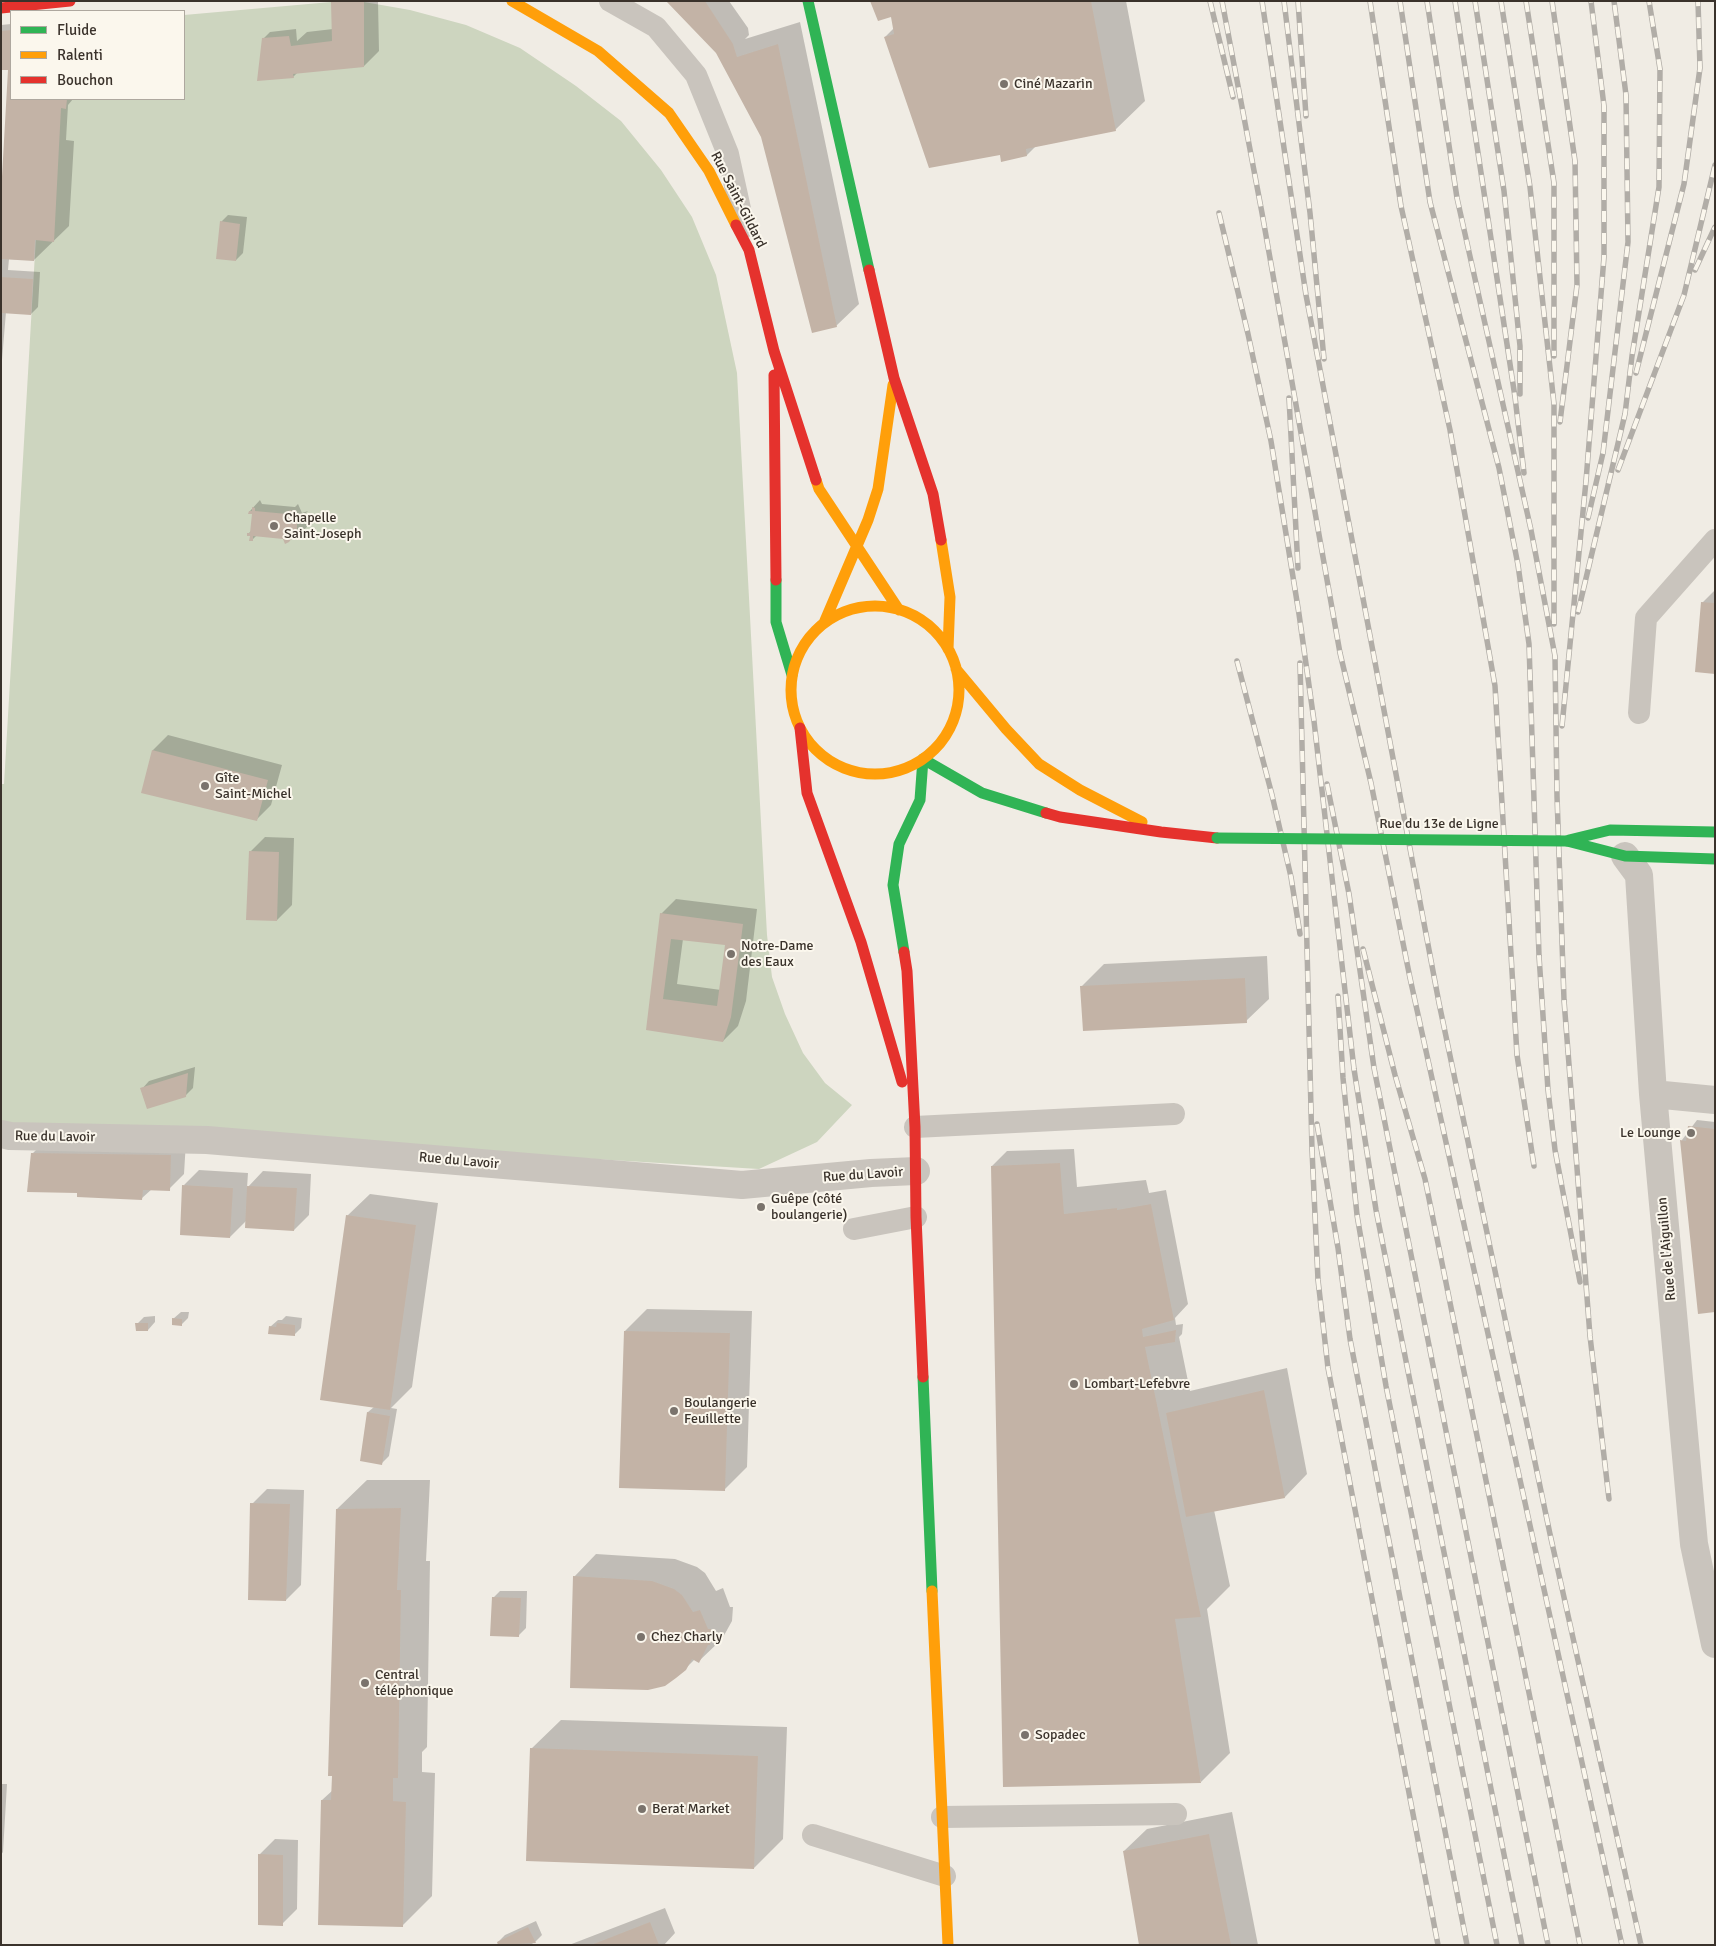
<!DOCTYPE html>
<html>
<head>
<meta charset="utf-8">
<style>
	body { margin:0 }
	#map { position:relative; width:1716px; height:1946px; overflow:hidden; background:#f0ece4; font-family:Signika,sans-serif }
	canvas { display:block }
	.frame { position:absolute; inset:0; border:2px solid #3a322b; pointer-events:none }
	.legend { position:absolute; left:10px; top:10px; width:175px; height:90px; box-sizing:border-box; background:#fbf7ed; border:1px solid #aea89f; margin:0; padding:6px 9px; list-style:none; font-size:15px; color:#3a322b }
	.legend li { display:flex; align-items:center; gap:10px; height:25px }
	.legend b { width:25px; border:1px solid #aea89f }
</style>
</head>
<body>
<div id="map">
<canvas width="1716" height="1946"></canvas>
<div class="frame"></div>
<ul class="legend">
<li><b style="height:6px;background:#30b455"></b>Fluide</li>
<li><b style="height:6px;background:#ff9f0a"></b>Ralenti</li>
<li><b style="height:6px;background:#e5322d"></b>Bouchon</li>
</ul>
</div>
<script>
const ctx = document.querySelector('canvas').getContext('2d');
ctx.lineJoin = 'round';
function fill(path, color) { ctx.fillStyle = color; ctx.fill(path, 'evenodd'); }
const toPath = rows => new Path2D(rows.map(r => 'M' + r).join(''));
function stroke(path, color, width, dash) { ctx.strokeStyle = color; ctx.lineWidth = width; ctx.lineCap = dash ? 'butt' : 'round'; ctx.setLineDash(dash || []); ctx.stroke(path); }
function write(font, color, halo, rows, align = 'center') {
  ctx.font = font + ' Signika,sans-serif'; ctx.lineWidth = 4; ctx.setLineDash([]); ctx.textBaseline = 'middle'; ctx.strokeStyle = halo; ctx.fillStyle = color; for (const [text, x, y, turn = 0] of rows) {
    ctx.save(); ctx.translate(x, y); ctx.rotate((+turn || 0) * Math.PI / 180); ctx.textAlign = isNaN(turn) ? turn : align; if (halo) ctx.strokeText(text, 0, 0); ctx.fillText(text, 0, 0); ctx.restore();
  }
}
const green = toPath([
	[331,2,364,2,410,10,466,25,520,48,576,86,621,121,661,170,692,217,716,275,737,373,767,935,772,977,785,1014,803,1053,825,1083,852,1105,817,1142,759,1169,1,1123,1,784,4,784,44,99,184,99,184,15]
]);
const shadow = toPath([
	[334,1,378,1,379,51,364,66,298,72,293,77,263,39,270,32,296,29,297,41,307,32,333,29],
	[675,1,729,1,748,28,749,35,745,39,800,22,859,304,836,326,762,137,723,61],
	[872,1,1126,1,1145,101,1115,130,1036,146,1027,155,1001,154,885,37,894,28,892,16],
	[11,24,11,99,73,99,68,105,66,140,74,141,69,226,34,260,9,259,8,270,40,272,38,307,31,314,6,312,1,372,1,215,10,69,1,69,1,25],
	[228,215,247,217,243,253,236,260,221,222],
	[260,500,262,504,295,507,298,504,302,513,308,511,304,515,304,523,308,525,306,528,288,541,283,538,257,535,252,540,249,533,252,530,254,513,250,511],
	[1715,590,1715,673,1702,603],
	[168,735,282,765,271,805,256,820,143,792,153,750],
	[265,837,294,838,292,905,277,920,250,852],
	[676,899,757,909,746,1001,738,1026,723,1041,648,1029,661,914],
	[683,939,727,944,721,990,677,984],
	[1267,956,1269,999,1246,1021,1081,987,1104,964],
	[195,1067,193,1088,185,1096,142,1089,149,1081],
	[1697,1120,1715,1122,1715,1311,1682,1140],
	[47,1139,186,1141,184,1174,169,1189,152,1189,142,1198,79,1192,32,1154],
	[1074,1149,1077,1187,1146,1180,1149,1193,1166,1190,1188,1304,1175,1318,1176,1325,1183,1324,1182,1334,1179,1337,1190,1391,1287,1368,1307,1474,1285,1497,1214,1510,1230,1586,1207,1609,1230,1753,1201,1782,992,1166,1007,1151],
	[199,1170,248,1173,247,1188,263,1171,311,1174,309,1215,294,1230,246,1221,230,1237,184,1185],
	[370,1194,438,1203,412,1387,391,1408,397,1409,389,1456,382,1463,368,1412,374,1407,347,1216],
	[647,1309,752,1311,747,1467,724,1490,625,1331],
	[181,1312,189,1312,188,1318,181,1325,173,1319],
	[155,1316,155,1322,148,1330,137,1324,144,1317],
	[286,1316,302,1318,301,1328,294,1335,270,1327,278,1320,282,1320],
	[367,1480,430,1480,426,1561,430,1561,427,1747,422,1752,422,1772,435,1773,432,1896,402,1926,322,1800,333,1790,337,1509],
	[267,1489,304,1490,301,1585,286,1600,252,1504],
	[596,1554,675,1559,697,1567,705,1573,716,1591,723,1588,730,1607,733,1607,732,1621,722,1639,699,1661,695,1659,685,1669,574,1577],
	[500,1591,527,1591,526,1628,519,1635,493,1598],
	[561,1720,787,1727,783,1839,754,1868,531,1749],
	[1,1784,7,1784,3,1852,1,1855],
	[1232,1812,1258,1945,1141,1945,1124,1851,1147,1829],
	[275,1839,298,1840,297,1909,282,1924,260,1854],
	[665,1908,675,1933,664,1945,569,1945],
	[536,1921,542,1935,535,1942,530,1945,499,1945,498,1942,505,1935]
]);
const building = toPath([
	[666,1,705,1,733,44,737,57,778,44,837,327,812,333,761,137,716,53],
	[870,1,1091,1,1116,131,1026,149,1027,156,1001,162,1000,155,929,168,884,37,894,34,891,17,878,21],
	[331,2,364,2,364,67,293,74,294,78,257,81,262,38,289,36,291,46,332,41],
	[11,30,11,99,67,99,66,109,61,108,54,242,35,240,34,261,1,259,1,194,8,70,1,70,1,31],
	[220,221,240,224,236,261,216,259],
	[1,277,33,279,31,315,1,313],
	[252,507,255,508,255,511,287,514,290,510,294,513,292,515,295,519,300,517,301,519,297,522,297,530,301,532,299,536,295,534,289,542,285,544,283,539,253,536,253,541,249,541,250,536,247,536,247,533,250,533,252,514,248,514,249,511,252,511],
	[1701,602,1715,603,1715,674,1695,672],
	[152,750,268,780,257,821,141,793],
	[249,851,279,852,277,921,246,920],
	[660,913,743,924,731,1017,723,1042,646,1030],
	[671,939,725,945,717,1006,663,999],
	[1245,978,1247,1023,1083,1031,1080,986],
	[188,1073,186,1097,147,1109,140,1088],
	[1688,1126,1715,1129,1715,1312,1698,1314,1680,1140,1686,1141],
	[31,1153,171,1155,170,1191,143,1190,142,1200,77,1197,77,1193,27,1192],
	[1060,1163,1064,1214,1117,1208,1117,1210,1151,1204,1174,1320,1142,1329,1143,1337,1176,1330,1175,1342,1145,1347,1201,1617,1175,1619,1201,1783,1003,1787,991,1166],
	[182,1185,233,1188,230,1238,180,1235],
	[247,1186,297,1188,294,1231,245,1228],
	[346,1215,416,1225,390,1410,320,1400],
	[172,1318,182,1319,182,1326,172,1325],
	[135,1323,148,1323,148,1331,136,1331],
	[277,1323,295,1325,295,1336,268,1334,269,1326,276,1327],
	[624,1331,730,1333,725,1491,619,1488],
	[1264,1390,1285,1498,1186,1517,1166,1413],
	[367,1412,390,1416,382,1465,360,1461],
	[250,1503,290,1504,286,1601,248,1600],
	[401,1508,397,1590,401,1590,398,1778,393,1778,393,1801,406,1802,403,1927,318,1925,321,1800,331,1800,332,1776,328,1776,336,1509],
	[573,1576,652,1581,674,1589,682,1595,693,1612,700,1610,708,1629,711,1629,710,1645,708,1645,699,1663,692,1659,686,1670,676,1678,665,1686,648,1690,570,1688],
	[492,1597,521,1598,519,1637,490,1636],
	[530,1748,758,1756,754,1869,526,1861],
	[1209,1834,1231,1945,1139,1945,1123,1851],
	[258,1854,283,1855,283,1926,258,1925],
	[650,1922,659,1945,591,1945],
	[528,1927,536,1943,498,1945,497,1942]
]);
const lane = toPath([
	[610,1,656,27,696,75,728,154,744,227],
	[1639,713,1646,618,1715,540],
	[915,1127,1174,1114],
	[854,1229,916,1217],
	[942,1817,1176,1814],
	[813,1835,945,1876]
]);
const street = toPath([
	[1625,856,1639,875,1653,1094,1694,1544,1715,1644],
	[1653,1094,1715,1100],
	[1,1134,10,1136,207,1140,742,1185,871,1173,916,1171]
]);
const fast = toPath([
	[808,1,869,270],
	[776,580,776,622,792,675],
	[1569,840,1610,830,1715,832],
	[1567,841,1625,856,1715,859],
	[904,952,893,885,899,844,920,800,923,759,982,793,1046,813],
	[923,1377,932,1591]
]);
const slow = toPath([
	[512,1,598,51,669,113,709,171,736,225],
	[816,480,819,489,899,610],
	[941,540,950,597,948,649],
	'791 690a84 84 0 1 1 168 0a84 84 0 1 1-168 0Z',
	[824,623,868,520,878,489,893,385],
	[956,669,1006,729,1039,764,1080,790,1142,822],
	[932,1591,948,1945]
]);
const jam = toPath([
	[1,8,70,1],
	[736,225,749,250,774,351,816,480],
	[869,270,894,378,933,494,941,540],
	[774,375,776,580],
	[800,728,807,793,861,942,902,1082],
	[1046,813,1060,817,1161,832,1217,838],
	[904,952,907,971,915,1127,916,1217,923,1377]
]);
const rail = toPath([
	[1210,1,1233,97],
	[1222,1,1262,213,1340,653,1371,783,1410,978,1622,1945],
	[1262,1,1306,295,1439,1003,1550,1534,1641,1945],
	[1284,1,1310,213,1324,359],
	[1298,1,1306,116],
	[1370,1,1401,206,1450,430,1495,686,1517,1055,1534,1166],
	[1400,1,1430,202,1499,468,1518,565,1529,644,1539,956,1548,1090,1555,1150,1580,1282],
	[1427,1,1457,198,1531,530,1555,656,1557,796,1564,1000,1590,1336,1609,1499],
	[1455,1,1515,397,1524,473],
	[1475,1,1504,191,1520,346,1520,394],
	[1501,1,1530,187,1554,404,1554,624],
	[1526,1,1554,183,1554,356],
	[1552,1,1575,161,1577,285,1560,422],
	[1219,213,1248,334,1271,441,1299,614,1314,721,1354,1069,1376,1210,1522,1945],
	[1695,270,1715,227],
	[1636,373,1684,184,1700,68,1698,1],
	[1289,398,1298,568],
	[1618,470,1684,295,1715,165],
	[1588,518,1603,453,1628,242,1626,95,1614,1],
	[1578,612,1625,414,1632,356,1659,187,1660,69,1649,1],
	[1237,661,1272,795,1291,877,1300,934],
	[1300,663,1312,1150,1318,1280,1328,1368,1438,1945],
	[1562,726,1586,481,1604,257,1604,106,1591,1],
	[1327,784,1349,894,1374,1068,1548,1945],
	[1363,949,1395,1075,1425,1179,1580,1945],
	[1338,996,1343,1078,1357,1215,1386,1386,1497,1945],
	[1317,1124,1338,1248,1350,1339,1467,1945]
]);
const fastBridge = toPath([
	[1217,838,1567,841]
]);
const markers = [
	[1004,84,5,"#7a736c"],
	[274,526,5,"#7a736c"],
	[205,786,5,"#7a736c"],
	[731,954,5,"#7a736c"],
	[1691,1133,5,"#7a736c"],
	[761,1207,5,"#7a736c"],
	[1074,1384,5,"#7a736c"],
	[674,1411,5,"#7a736c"],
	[641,1637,5,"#7a736c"],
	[365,1683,5,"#7a736c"],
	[1025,1735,5,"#7a736c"],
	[642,1809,5,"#7a736c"]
];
const poiNames = [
	["Ciné Mazarin",1014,84],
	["Chapelle",284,518],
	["Saint-Joseph",284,534],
	["Gîte",215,778],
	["Saint-Michel",215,794],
	["Notre-Dame",741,946],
	["des Eaux",741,962],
	["Le Lounge",1681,1133,"right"],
	["Guêpe (côté",771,1199],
	["boulangerie)",771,1215],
	["Lombart-Lefebvre",1084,1384],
	["Boulangerie",684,1403],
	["Feuillette",684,1419],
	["Chez Charly",651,1637],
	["Central",375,1675],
	["téléphonique",375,1691],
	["Sopadec",1035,1735],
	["Berat Market",652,1809]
];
const streetNames = [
	["Rue Saint-Gildard",738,200,63],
	["Rue du 13e de Ligne",1439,824],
	["Rue du Lavoir",55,1137,1],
	["Rue du Lavoir",459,1161,5],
	["Rue du Lavoir",863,1175,-4],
	["Rue de l'Aiguillon",1667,1249,-95]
];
fill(green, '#cdd5bf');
fill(shadow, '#0003');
fill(building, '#c3b3a6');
stroke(lane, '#c9c4bd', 22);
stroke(street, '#c9c4bd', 28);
stroke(fast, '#30b455', 11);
stroke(slow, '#ff9f0a', 11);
stroke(jam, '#e5322d', 11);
stroke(rail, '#b1ada7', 5.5);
stroke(rail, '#fbf7ed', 4, [11]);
stroke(fastBridge, '#30b455', 11);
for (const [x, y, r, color] of markers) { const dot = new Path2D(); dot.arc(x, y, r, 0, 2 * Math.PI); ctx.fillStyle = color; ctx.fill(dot); stroke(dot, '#fbf7ed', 2); }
write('14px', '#3a322b', '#fbf7ed', poiNames, 'left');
write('14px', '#3a322b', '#fbf7ed', streetNames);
</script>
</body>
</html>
